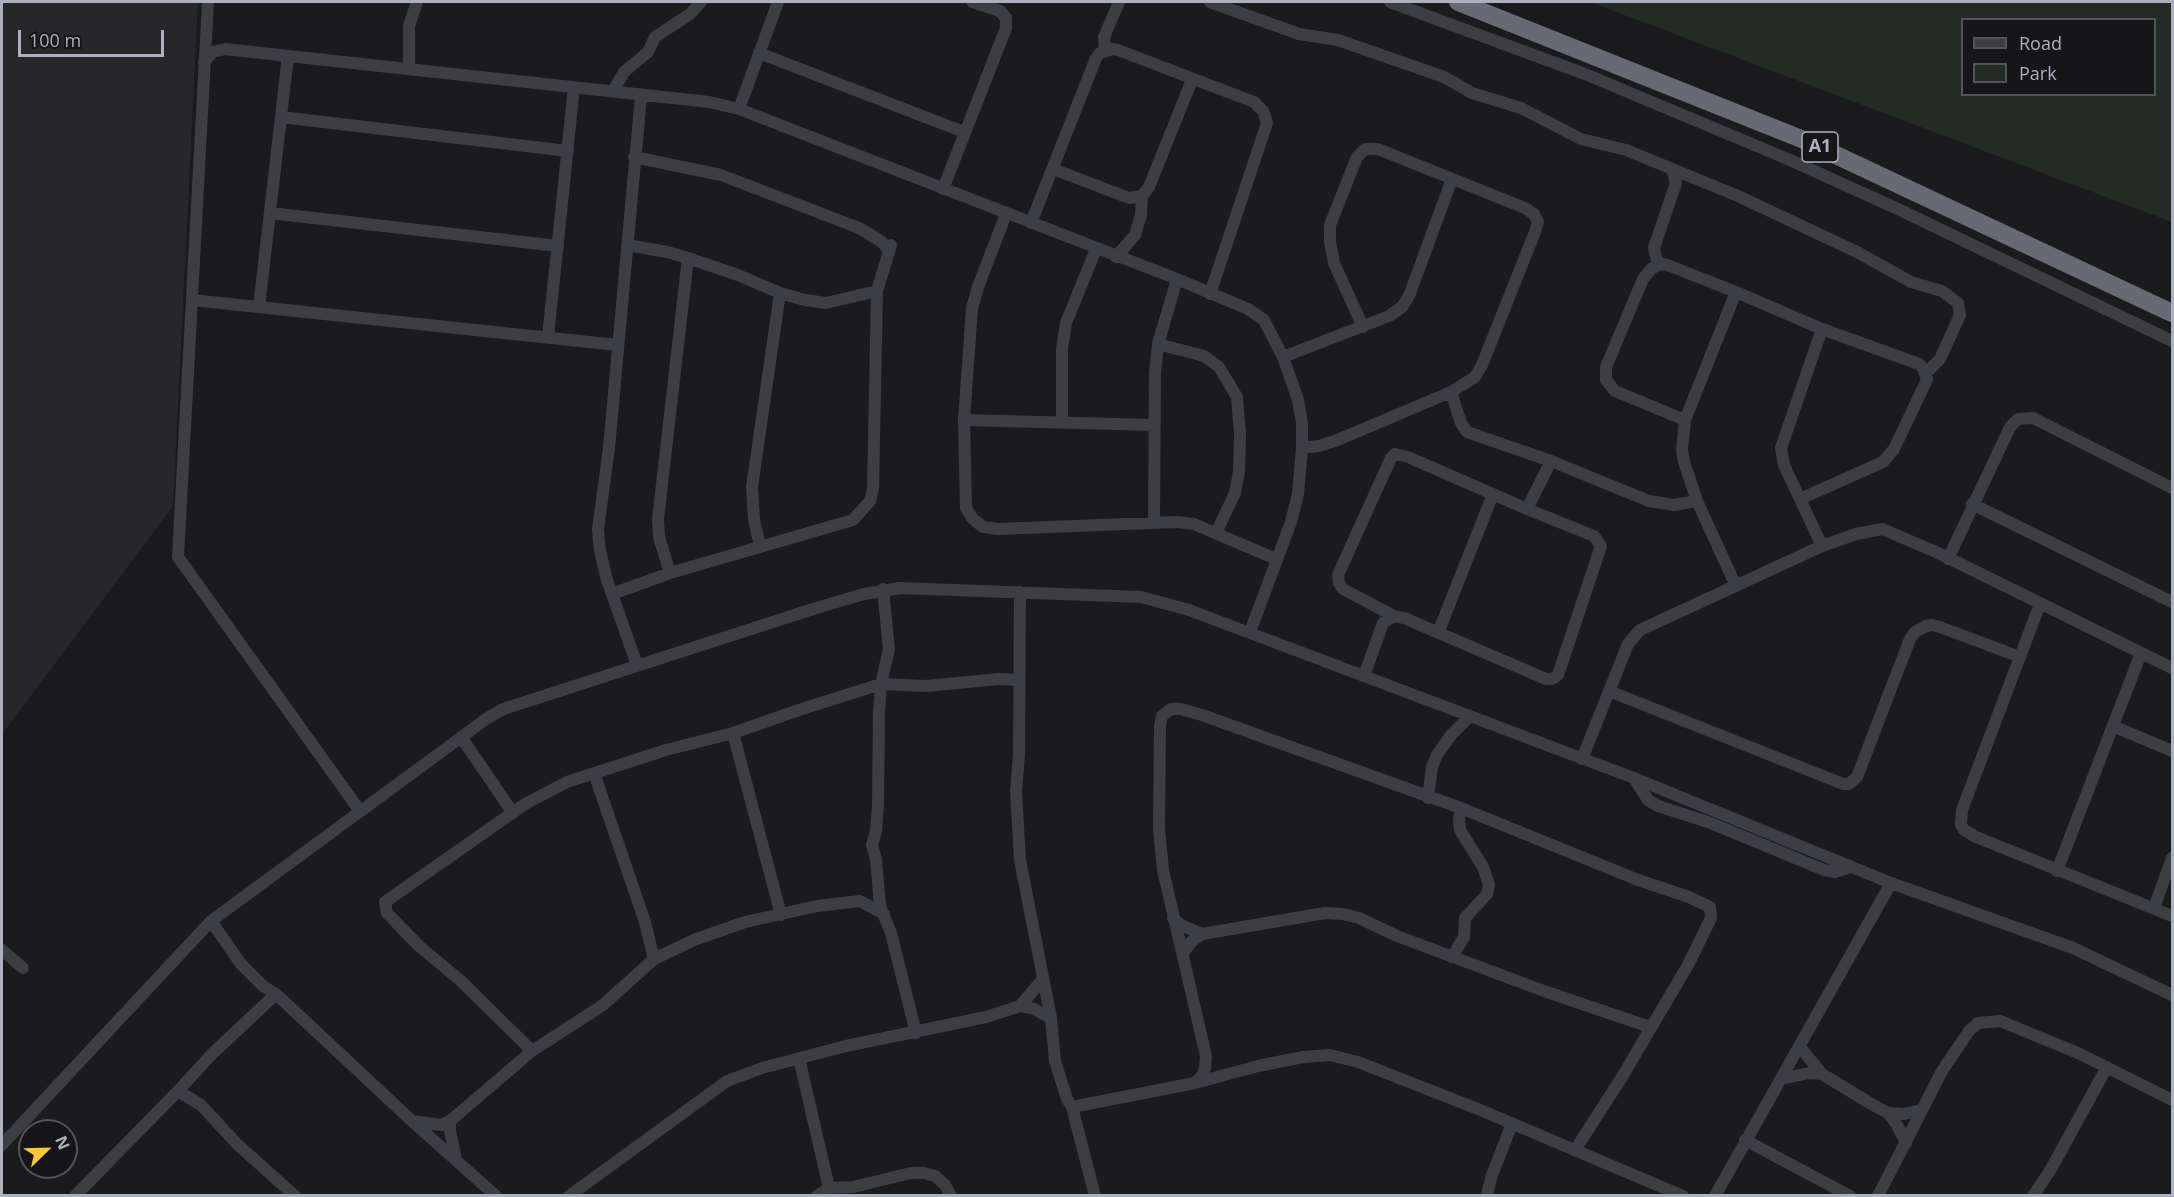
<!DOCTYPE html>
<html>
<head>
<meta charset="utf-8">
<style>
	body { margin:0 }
	#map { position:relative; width:2174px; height:1197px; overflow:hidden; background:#1b1b1d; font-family:"Open Sans",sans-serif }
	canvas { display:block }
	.frame { position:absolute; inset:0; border:3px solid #adb0bd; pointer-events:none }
	.legend { position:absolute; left:1961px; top:18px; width:195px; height:78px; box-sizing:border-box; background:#161618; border:2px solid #52545a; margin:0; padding:8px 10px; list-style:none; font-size:18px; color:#adb0bd }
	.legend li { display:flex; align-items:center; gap:12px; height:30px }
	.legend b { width:30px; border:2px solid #52545a }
	.north { position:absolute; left:18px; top:1119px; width:60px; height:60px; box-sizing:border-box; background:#161618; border:2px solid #52545a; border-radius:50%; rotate:67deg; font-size:16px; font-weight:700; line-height:24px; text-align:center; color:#adb0bd }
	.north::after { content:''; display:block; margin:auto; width:21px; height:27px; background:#fac836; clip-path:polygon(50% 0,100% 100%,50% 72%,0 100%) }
	.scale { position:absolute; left:18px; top:30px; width:146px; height:27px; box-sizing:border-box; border:3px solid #adb0bd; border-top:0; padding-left:8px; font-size:18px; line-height:21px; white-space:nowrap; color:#adb0bd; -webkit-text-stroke:4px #161618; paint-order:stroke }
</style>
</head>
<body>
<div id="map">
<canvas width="2174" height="1197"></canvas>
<div class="frame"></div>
<ul class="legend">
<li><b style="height:8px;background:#3d3e44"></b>Road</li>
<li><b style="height:16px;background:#222c24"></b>Park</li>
</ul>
<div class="north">N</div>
<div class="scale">100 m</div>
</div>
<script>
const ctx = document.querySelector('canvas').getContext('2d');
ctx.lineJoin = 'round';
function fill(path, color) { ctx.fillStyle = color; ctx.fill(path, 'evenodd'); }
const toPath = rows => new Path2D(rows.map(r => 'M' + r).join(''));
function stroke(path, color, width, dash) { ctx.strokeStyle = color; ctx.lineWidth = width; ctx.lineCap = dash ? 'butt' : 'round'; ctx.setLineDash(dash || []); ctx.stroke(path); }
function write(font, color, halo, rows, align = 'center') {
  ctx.font = font + ' "Open Sans",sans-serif'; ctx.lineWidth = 6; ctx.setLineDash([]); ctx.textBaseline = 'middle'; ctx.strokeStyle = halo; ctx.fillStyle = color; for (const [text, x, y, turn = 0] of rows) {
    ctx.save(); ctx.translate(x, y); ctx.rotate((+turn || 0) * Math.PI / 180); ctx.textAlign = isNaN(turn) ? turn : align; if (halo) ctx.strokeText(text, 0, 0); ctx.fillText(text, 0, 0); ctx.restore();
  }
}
const built = toPath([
	[2,2,198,2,173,506,2,734]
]);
const green = toPath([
	[1590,2,2172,2,2172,222],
	[1962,20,2154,20,2154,94,1962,94]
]);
const minor = toPath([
	[208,2,178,557,360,811],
	[1210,2,1299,34,1338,40,1444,77,1472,93,1521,108,1581,139,1626,150,1738,196,1857,252,1911,282,1942,291,1958,303,1960,315,1940,359,1926,373],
	[1390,2,1585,74,1790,160,1900,210,2172,341],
	[1105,51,1104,37,1119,2],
	[759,53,964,132],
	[204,62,213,52,225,49,709,102,739,109,1177,279,1248,309,1264,320,1283,357,1298,400,1302,423,1302,448,1298,494,1291,522,1250,632],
	[409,69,409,26,417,2],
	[613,91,624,72,648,52,655,37,690,14,701,2],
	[739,109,778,2],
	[281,117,568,151],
	[1053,169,1129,198,1142,196,1149,187,1192,80],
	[943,189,1006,28,1006,18,1000,11,972,2],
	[270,213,558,246],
	[1006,214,978,287,972,308,964,420,966,508,972,518,983,527,998,529,1177,522,1194,524,1276,559],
	[1031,223,1096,58,1100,53,1112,49,1118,50,1254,102,1263,111,1267,123,1210,294],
	[627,245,667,252,688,258,738,275,780,293,805,300,826,303,877,291],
	[1116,257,1135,235,1141,215,1142,196],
	[1658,265,1654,248,1676,183,1672,170],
	[192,300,617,345],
	[259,307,288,56],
	[548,337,574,87],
	[1158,344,1204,356,1219,367,1237,397,1240,434,1239,472,1235,493,1216,533],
	[1283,357,1389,316,1402,307,1409,296,1452,179],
	[1451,392,1461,423,1467,432,1551,461,1649,501,1674,505,1697,501],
	[964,420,1154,425],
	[1685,420,1615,391,1606,380,1606,367,1643,279,1651,269,1658,265,1665,264,1736,292,1822,329,1919,364,1923,368,1927,379,1924,386,1894,449,1883,462,1800,499],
	[1062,423,1062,349,1066,323,1096,249],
	[1302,448,1319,446,1335,441,1451,392,1475,377,1482,365,1535,232,1538,222,1534,214,1525,208,1378,149,1365,149,1357,157,1330,225,1330,242,1334,263,1363,327],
	[1972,504,2172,602],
	[1527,509,1551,461],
	[1154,523,1155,373,1158,344,1177,279],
	[760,546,754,520,752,487,780,293],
	[1822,546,1784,465,1781,448,1822,329],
	[1948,559,2010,427,2018,419,2033,418,2172,488],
	[670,573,659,537,658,519,688,258],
	[1736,586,1697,501,1684,462,1682,450,1685,420,1736,292],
	[883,589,889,649,881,684,879,712,878,804,876,831,872,845,876,859,880,906,891,933,916,1033],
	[1020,592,1019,755,1016,791,1020,860,1051,1018,1055,1061,1067,1099,1072,1107,1095,1196],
	[612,594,670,573,853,520,870,501,873,489,877,291,891,245,888,250,882,242,859,228,721,175,634,157],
	[2040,604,1962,810,1961,825,1964,830,1976,837,2172,916],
	[1438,633,1493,494],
	[637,665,607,580,600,551,598,529,609,448,641,96],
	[1364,676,1383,623,1394,616,1404,618,1546,679,1552,679,1558,675,1601,546,1594,536,1584,532,1527,509,1408,457,1395,454,1391,458,1338,575,1339,583,1343,589,1394,616],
	[1609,691,1843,784,1849,784,1857,777,1910,639,1915,632,1926,626,1932,625,1940,627,2020,657],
	[2113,726,2172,751],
	[733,733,781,915],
	[461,737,513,813],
	[1582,759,1628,644,1640,630,1822,546,1856,534,1882,529,1934,551,2172,668],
	[594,773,645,922,654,959],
	[1634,778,1648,800,1658,806,1708,822,1824,870,1835,872,1851,867],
	[1428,798,1432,767,1437,755,1451,735,1470,716],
	[2057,871,2141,653],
	[2154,908,2172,858],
	[1173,918,1181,925,1202,934],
	[211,921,241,964,263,986,276,994,412,1121,496,1196],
	[2,950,23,968],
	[1183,953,1191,942,1202,934,1325,913,1343,914,1359,918,1397,936,1544,991,1650,1027],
	[1452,957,1464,937,1465,918,1487,894,1489,885,1483,867,1460,830,1459,818,1461,808],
	[1020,1006,1034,1009,1051,1018],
	[1800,1047,1822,1074,1873,1105,1888,1113,1904,1114,1921,1110],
	[532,1051,461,981,419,946,387,913,385,902,525,804,567,782,666,750,733,733,799,710,881,684,926,686,999,679,1019,680],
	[799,1058,829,1188],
	[1781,1079,1809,1073,1822,1074],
	[1195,1083,1202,1076,1205,1068,1206,1056,1163,870,1159,828,1160,726,1162,716,1171,709,1181,709,1202,715,1461,808,1638,880,1689,897,1710,907,1711,918,1688,965,1622,1077,1575,1150],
	[178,1091,201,1105,237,1144,295,1196],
	[1072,1107,1195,1083,1258,1066,1303,1057,1330,1055,1358,1062,1478,1109,1683,1196],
	[1888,1113,1897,1125,1906,1143],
	[412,1121,441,1125,450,1121,532,1051,603,1005,654,959,694,940,745,922,817,906,860,901,884,914],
	[450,1121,450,1131,456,1159],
	[1745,1140,1850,1196],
	[2,1145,211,921,486,719,503,709,519,704,813,609,864,594,900,588,1141,597,1189,610,1634,778,1891,883,2073,948,2172,995],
	[1487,1194,1492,1175,1512,1124],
	[75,1196,178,1091,212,1054,276,994],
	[569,1196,727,1081,762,1068,846,1046,986,1017,1020,1006,1043,979],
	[817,1196,829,1188,853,1187,911,1173,924,1173,935,1176,945,1185,951,1196],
	[1715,1196,1891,883],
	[1878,1196,1942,1071,1969,1031,1978,1023,2000,1021,2078,1053,2172,1100],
	[2033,1196,2051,1169,2107,1067]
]);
const highway = toPath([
	[1458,2,1804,140,2172,313]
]);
const shields = [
	[1820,147,36]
];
const shieldNames = [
	["A1",1820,147]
];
fill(built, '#27272a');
fill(green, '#222c24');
stroke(minor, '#3d3e44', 12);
stroke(highway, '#676a74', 18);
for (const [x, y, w] of shields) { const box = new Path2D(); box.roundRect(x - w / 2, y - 15, w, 30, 4.5); ctx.fillStyle = '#161618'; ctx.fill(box); stroke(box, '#adb0bd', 1.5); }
write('bold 18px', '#adb0bd', null, shieldNames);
</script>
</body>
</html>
